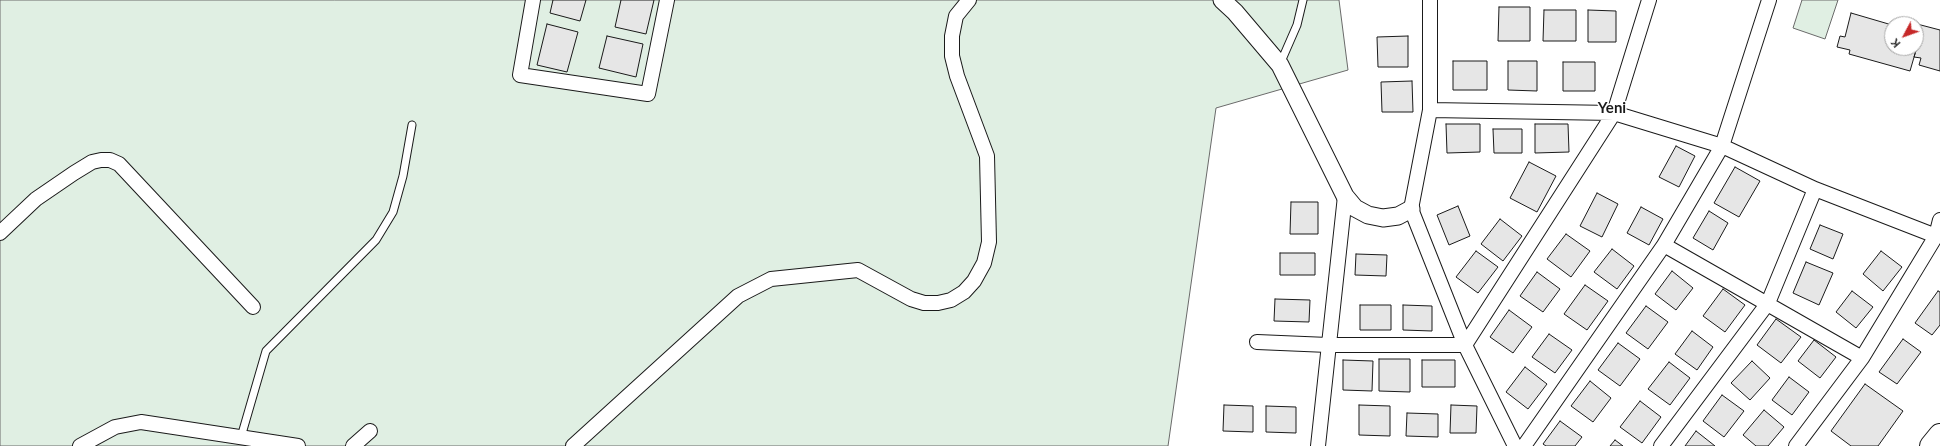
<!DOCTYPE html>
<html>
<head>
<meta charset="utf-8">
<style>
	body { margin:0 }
	#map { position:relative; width:1940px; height:446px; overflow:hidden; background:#fff; font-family:Lato,sans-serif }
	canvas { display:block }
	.north { position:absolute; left:1884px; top:16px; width:40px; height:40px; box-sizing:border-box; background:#fff; border:1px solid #a3a3a3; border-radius:50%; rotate:229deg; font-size:11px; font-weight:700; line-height:16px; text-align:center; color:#1a1a1a }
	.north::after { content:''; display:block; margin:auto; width:14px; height:18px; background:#c62828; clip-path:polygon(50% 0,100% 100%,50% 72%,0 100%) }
</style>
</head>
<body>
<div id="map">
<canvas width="1940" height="446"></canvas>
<div class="north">K</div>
</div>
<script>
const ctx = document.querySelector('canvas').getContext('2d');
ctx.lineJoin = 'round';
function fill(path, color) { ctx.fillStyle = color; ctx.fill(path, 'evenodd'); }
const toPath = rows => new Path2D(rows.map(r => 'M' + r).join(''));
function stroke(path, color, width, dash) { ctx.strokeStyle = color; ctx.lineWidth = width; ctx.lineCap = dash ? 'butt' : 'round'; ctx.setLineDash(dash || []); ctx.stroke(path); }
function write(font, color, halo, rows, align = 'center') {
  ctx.font = font + ' Lato,sans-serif'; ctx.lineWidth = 3; ctx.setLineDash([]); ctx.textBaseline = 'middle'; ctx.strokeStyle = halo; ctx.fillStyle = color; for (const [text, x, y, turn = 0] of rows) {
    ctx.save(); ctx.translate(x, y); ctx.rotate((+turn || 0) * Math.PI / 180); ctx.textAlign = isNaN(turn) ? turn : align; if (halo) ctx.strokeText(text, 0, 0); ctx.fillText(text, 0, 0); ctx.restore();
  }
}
const green = toPath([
	[0,0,1339,0,1348,70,1216,108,1168,446,0,446,0,0],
	[1802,0,1838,0,1825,39,1793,28,1802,0]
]);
const building = toPath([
	[553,0,586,0,580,21,550,13,553,0],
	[621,0,654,0,646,34,615,27,621,0],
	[1499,7,1530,7,1530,41,1498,41,1499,7],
	[1544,10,1576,10,1576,41,1543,41,1544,10],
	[1588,10,1616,11,1616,42,1588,42,1588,10],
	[1851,13,1892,25,1892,48,1916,48,1916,39,1919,40,1910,71,1849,54,1850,50,1837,47,1840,36,1845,37,1851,13],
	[547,24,578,32,567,72,537,65,547,24],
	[1917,24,1940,30,1940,71,1919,65,1921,58,1914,57,1919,40,1916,39,1917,24],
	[607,36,643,44,636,77,599,68,607,36],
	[1408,36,1408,67,1378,67,1377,37,1408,36],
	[1453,61,1487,61,1487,90,1453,90,1453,61],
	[1508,61,1537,61,1537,91,1508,90,1508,61],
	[1563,62,1595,62,1595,91,1563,91,1563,62],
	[1412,81,1413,112,1382,112,1381,82,1412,81],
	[1446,124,1480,124,1480,152,1447,153,1446,124],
	[1535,124,1568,124,1569,152,1535,153,1535,124],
	[1493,129,1522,129,1522,153,1494,153,1493,129],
	[1676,146,1695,156,1679,187,1659,177,1676,146],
	[1529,162,1556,176,1537,212,1510,198,1529,162],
	[1735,167,1760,181,1739,217,1714,203,1735,167],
	[1597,193,1618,204,1602,237,1580,226,1597,193],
	[1291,202,1318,202,1318,234,1290,234,1291,202],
	[1458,206,1470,236,1449,245,1437,215,1458,206],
	[1641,207,1663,219,1649,245,1627,233,1641,207],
	[1709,211,1728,223,1713,250,1693,238,1709,211],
	[1500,219,1522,236,1503,261,1481,244,1500,219],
	[1820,225,1843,234,1833,259,1810,249,1820,225],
	[1566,234,1590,251,1571,277,1547,259,1566,234],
	[1612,249,1634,266,1617,289,1594,272,1612,249],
	[1476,251,1498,267,1478,293,1456,277,1476,251],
	[1881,251,1902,267,1883,291,1863,274,1881,251],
	[1280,253,1315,253,1315,275,1280,275,1280,253],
	[1356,254,1387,255,1386,276,1355,275,1356,254],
	[1806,262,1833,273,1819,305,1793,293,1806,262],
	[1672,271,1693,288,1676,310,1655,294,1672,271],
	[1537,272,1560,289,1543,312,1520,296,1537,272],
	[1585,285,1608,301,1587,330,1564,314,1585,285],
	[1723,289,1745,305,1725,332,1703,316,1723,289],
	[1852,291,1873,307,1856,328,1836,312,1852,291],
	[1938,291,1940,292,1940,325,1932,335,1915,323,1938,291],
	[1275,299,1310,300,1309,322,1274,321,1275,299],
	[1360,305,1391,305,1391,330,1360,330,1360,305],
	[1403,305,1432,306,1432,331,1403,330,1403,305],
	[1646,306,1668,322,1648,349,1626,333,1646,306],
	[1509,310,1532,327,1513,353,1490,337,1509,310],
	[1776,319,1801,337,1781,363,1757,345,1776,319],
	[1692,331,1713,347,1697,370,1675,354,1692,331],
	[1549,334,1572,350,1555,373,1532,357,1549,334],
	[1903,339,1921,352,1897,384,1879,372,1903,339],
	[1814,340,1836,357,1820,378,1798,361,1814,340],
	[1618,343,1640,359,1620,386,1598,370,1618,343],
	[1379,359,1410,359,1410,392,1379,391,1379,359],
	[1343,360,1373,361,1372,391,1343,390,1343,360],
	[1422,360,1455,360,1455,387,1422,387,1422,360],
	[1752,361,1770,378,1750,400,1731,383,1752,361],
	[1669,362,1690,378,1670,405,1648,389,1669,362],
	[1525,367,1547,384,1528,409,1506,392,1525,367],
	[1789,377,1809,392,1792,415,1772,400,1789,377],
	[1590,381,1611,398,1593,422,1571,406,1590,381],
	[1865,384,1903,411,1878,446,1851,446,1831,431,1865,384],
	[1722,395,1744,411,1724,437,1703,421,1722,395],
	[1640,401,1661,417,1642,443,1620,427,1640,401],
	[1224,405,1253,406,1253,432,1223,431,1224,405],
	[1359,405,1390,406,1390,436,1359,435,1359,405],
	[1451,405,1477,406,1476,433,1450,433,1451,405],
	[1266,406,1296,407,1296,433,1266,432,1266,406],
	[1764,410,1784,427,1768,446,1756,446,1743,435,1764,410],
	[1407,413,1438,414,1438,437,1406,436,1407,413],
	[1560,421,1582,437,1575,446,1546,446,1543,444,1560,421],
	[1696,431,1715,446,1685,446,1696,431],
	[1615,440,1623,446,1610,446,1615,440]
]);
const service = toPath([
	[1280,64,1297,25,1303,0],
	[241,437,266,351,376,240,393,212,403,176,412,125]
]);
const minor = toPath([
	[533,0,520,75,648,94,667,0],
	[1430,0,1430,110,1411,209,1465,345,1515,446],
	[1430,110,1614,113,1722,146,1815,189,1936,236,1862,358],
	[0,233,36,199,74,173,92,162,101,160,110,160,119,164,253,307],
	[1936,236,1940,220],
	[1664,245,1722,146,1769,0],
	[1257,342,1328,345,1465,345],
	[1465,345,1614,113,1649,0],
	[80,446,115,427,141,422,298,446],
	[353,446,370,431],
	[573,446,738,296,771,279,858,270,911,299,924,303,938,303,951,300,964,292,974,281,984,263,989,242,987,156,957,76,952,56,952,36,956,16,969,0],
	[1318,446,1345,196],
	[1524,446,1664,245,1862,358,1796,446],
	[1661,446,1768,303,1815,189]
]);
const tertiary = toPath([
	[1222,0,1235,12,1280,65,1345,196,1355,208,1368,215,1383,218,1398,216,1411,209]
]);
const primary = toPath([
	[1931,446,1940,435]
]);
const districtNames = [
	["Yeni",1612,108]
];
fill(green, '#e0efe3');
stroke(green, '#6a6a6a', 1);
fill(building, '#e6e6e6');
stroke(building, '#1a1a1a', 1);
stroke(service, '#1a1a1a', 9);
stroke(minor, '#1a1a1a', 16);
stroke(tertiary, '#1a1a1a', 19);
stroke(primary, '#1a1a1a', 24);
stroke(service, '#fff', 7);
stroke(minor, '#fff', 14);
stroke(tertiary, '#fff', 17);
stroke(primary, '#fff', 22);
write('bold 15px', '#1a1a1a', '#fff', districtNames);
</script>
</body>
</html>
